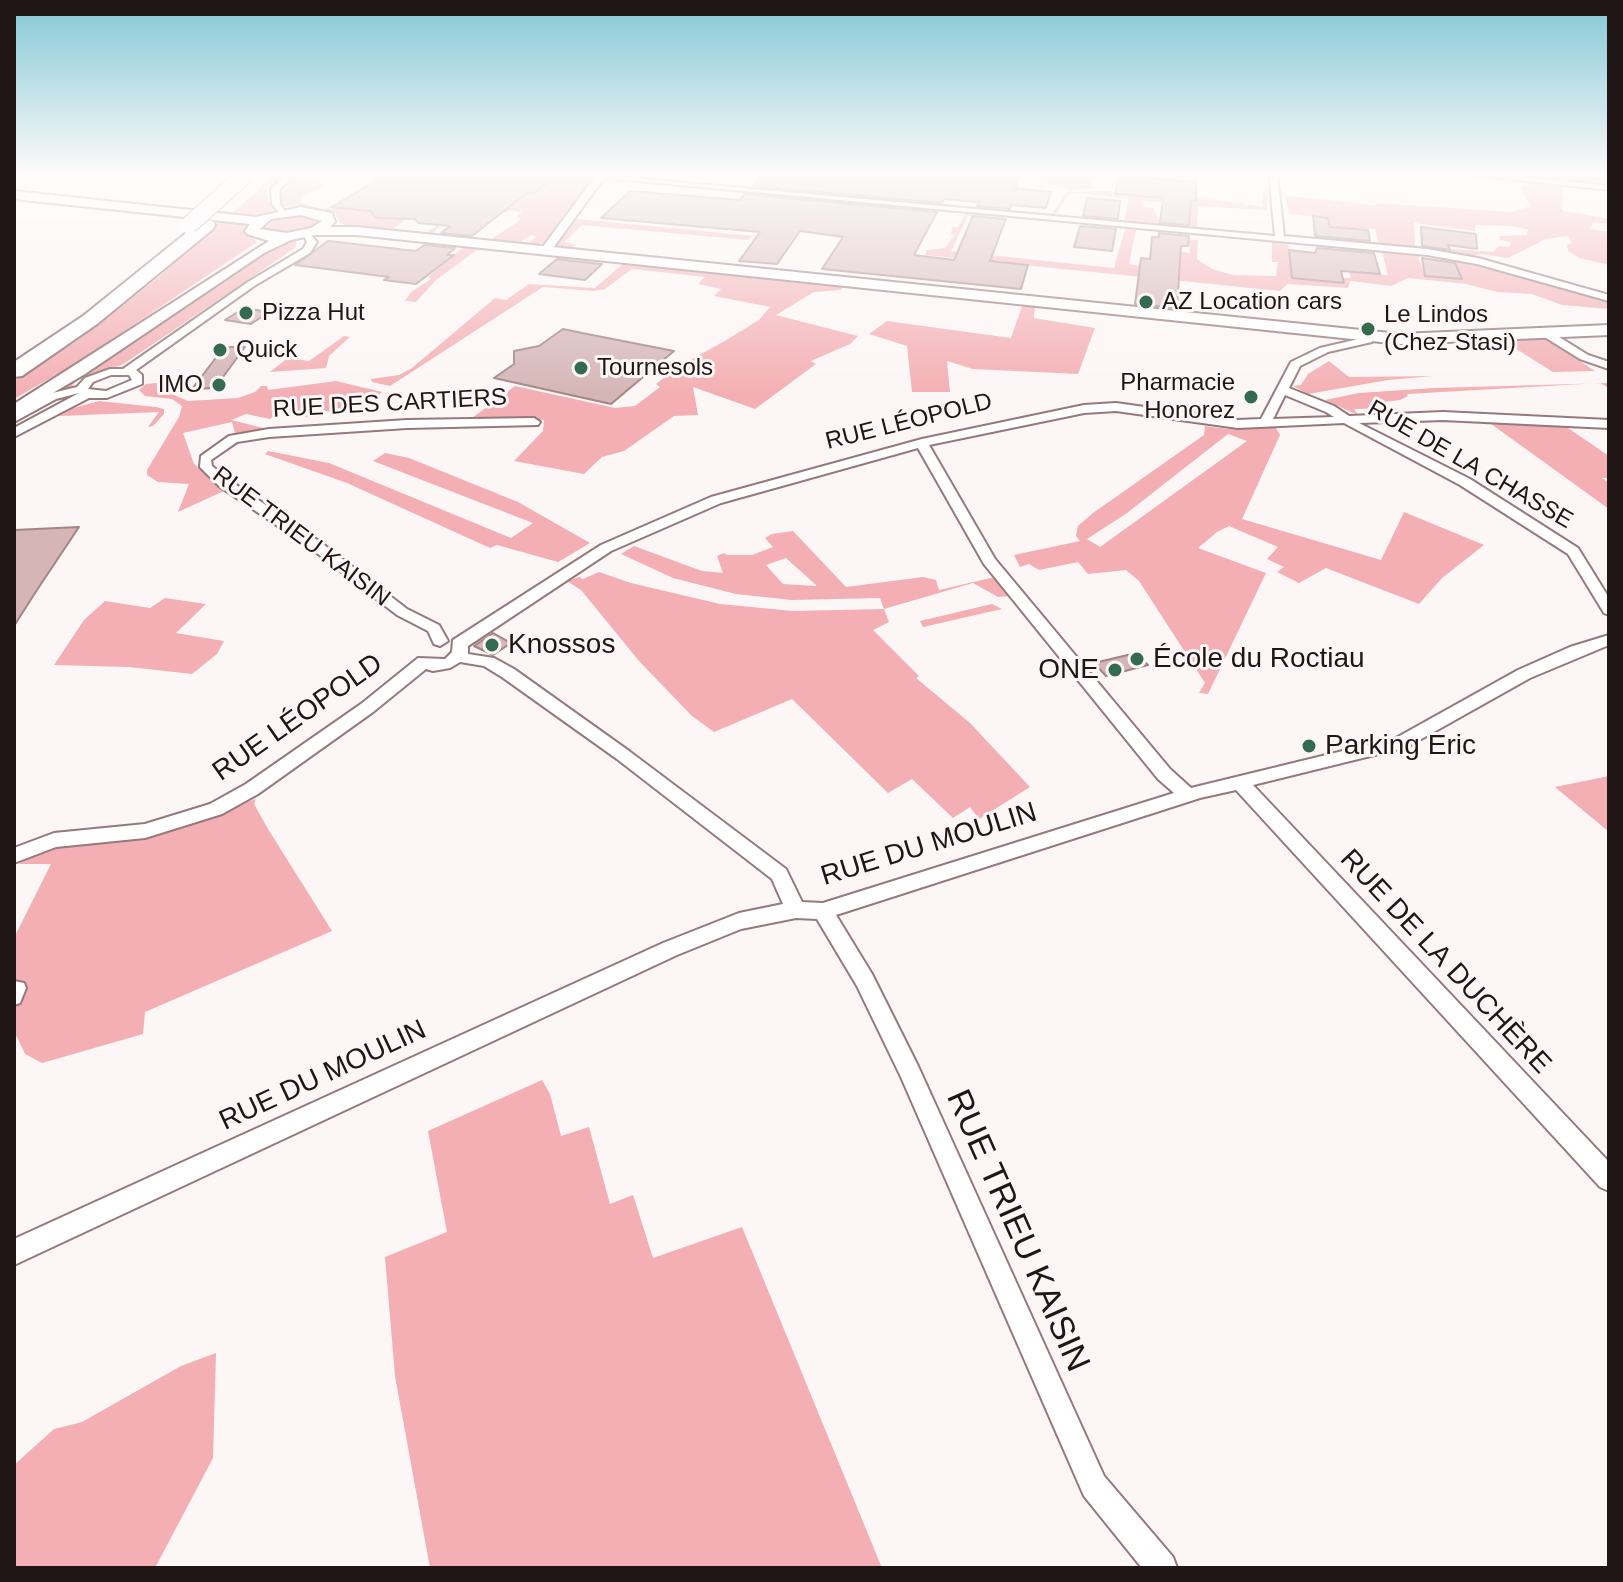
<!DOCTYPE html>
<html>
<head>
<meta charset="utf-8">
<style>
	body { margin:0 }
	#map { position:relative; width:1623px; height:1582px; overflow:hidden; background:#fdf6f6; font-family:Arial,sans-serif }
	canvas { display:block }
	.frame { position:absolute; inset:0; border:16px solid #211616; pointer-events:none }
</style>
</head>
<body>
<div id="map">
<canvas width="1623" height="1582"></canvas>
<div class="frame"></div>
</div>
<script>
const ctx = document.querySelector('canvas').getContext('2d');
ctx.lineJoin = 'round';
function fill(path, color) { ctx.fillStyle = color; ctx.fill(path, 'evenodd'); }
const toPath = rows => new Path2D(rows.map(r => 'M' + r).join(''));
function stroke(path, color, width, dash) { ctx.strokeStyle = color; ctx.lineWidth = width; ctx.lineCap = dash ? 'butt' : 'round'; ctx.setLineDash(dash || []); ctx.stroke(path); }
function write(font, color, halo, rows, align = 'center') {
  ctx.font = font + ' Arial,sans-serif'; ctx.lineWidth = 6; ctx.setLineDash([]); ctx.textBaseline = 'middle'; ctx.strokeStyle = halo; ctx.fillStyle = color; for (const [text, x, y, turn = 0] of rows) {
    ctx.save(); ctx.translate(x, y); ctx.rotate((+turn || 0) * Math.PI / 180); ctx.textAlign = isNaN(turn) ? turn : align; if (halo) ctx.strokeText(text, 0, 0); ctx.fillText(text, 0, 0); ctx.restore();
  }
}
const green = toPath([
	[276,174,283,174,267,189,268,200,274,209,271,212,257,218,230,215],
	[559,174,596,174,546,242,536,245,529,243,537,236,531,235,517,245,487,242,519,221,521,218,516,217,522,212,512,211,442,224,432,234,422,235,440,224,451,189,389,231,347,226,340,223,335,213,323,210,336,204,339,208,371,211,377,218,396,220,435,193,430,184,532,194],
	[1041,174,1100,174,1090,185,1093,188,1071,191,1041,181],
	[1484,174,1609,174,1609,187,1563,181],
	[291,180,314,181,324,185,300,198,303,203,319,209,283,206,280,191],
	[1528,183,1562,183,1563,211,1609,219,1609,224,1593,222,1591,229,1609,232,1609,241,1606,241,1609,242,1609,265,1579,258,1568,251,1567,245,1572,243,1568,236,1546,239,1508,258,1481,254,1472,257,1424,247,1493,252,1499,246,1510,247,1511,242,1500,240,1499,236,1527,235,1528,229,1511,226,1475,225,1475,231,1414,223,1415,247,1379,243,1375,229,1330,227,1328,218,1289,214,1284,195,1373,205,1379,203,1511,212,1530,206,1520,187],
	[1254,189,1268,192,1267,210,1198,206,1197,227,1182,226,1188,225,1190,205,1143,201,1144,207,1154,208,1156,216,1170,225,1124,221,1129,199,1096,195,1070,193,1056,214,1052,214,1066,192,1108,191,1195,200,1196,197,1263,207,1262,191],
	[966,213,981,216,968,216,951,251,1114,268,1125,229,1136,230,1129,264,1140,266,1181,252,1190,253,1189,240,1198,240,1197,259,1212,269,1233,275,1276,276,1278,262,1272,262,1272,242,1288,244,1293,278,1343,283,1343,278,1351,278,1342,247,1351,248,1357,272,1388,275,1382,252,1424,255,1418,257,1425,275,1461,278,1452,260,1431,255,1472,261,1609,301,1609,309,1562,305,1532,294,1497,292,1466,284,1408,278,1391,286,1350,281,1348,288,1288,284,1280,291,925,255,927,250,945,248,954,235,951,234,952,227,958,227],
	[298,214,324,219,319,226,293,234,265,229,273,219],
	[225,219,245,223,248,233,257,242,80,361,14,399,14,381,78,340,160,276,215,225],
	[577,219,753,236,748,240,582,225,564,242,577,245,564,249,559,248,556,243],
	[290,240,297,242,295,248,122,365,92,373,76,381,70,388,51,394,276,244],
	[467,244,481,247,436,280,416,302,405,301,411,292,431,279,428,277],
	[626,261,844,283,841,290,814,292,776,315,858,336,850,344,811,361,816,364,755,409,693,387,698,415,674,416,624,451,602,457,584,474,514,461,543,431,544,420,472,418,515,386,615,408,635,406,660,387,656,384,679,366,723,342,759,320,770,307,714,296,721,289,698,284,705,277,632,269,605,289,594,291,543,287,390,386,372,382,371,379,399,375,412,368,495,298,506,300,529,284,595,288],
	[1023,303,1035,304,1034,318,1095,328,1078,374,973,369,947,361,950,392,912,392,907,346,869,334,887,321,1011,338],
	[344,336,350,337,329,356,326,368,270,372,288,358,309,361],
	[1546,339,1595,371,1553,372,1502,340],
	[1329,361,1349,377,1433,376,1388,380,1308,394,1293,386,1301,385,1308,374],
	[174,381,167,392,188,401,238,398,255,392,261,386,267,386,268,390,336,381,382,392,362,406,368,409,358,414,322,411,311,418,281,411,270,419,246,414,231,420,271,430,235,433,232,422,183,433,194,464,226,490,178,512,189,484,158,482,147,475,147,470,179,417,182,406,172,399,145,396,139,390,146,384],
	[1600,383,1407,394,1408,396,1400,400,1383,402,1389,408,1354,409,1358,415,1325,400,1359,393,1434,388,1609,383,1609,388],
	[99,401,156,407,164,409,164,414,153,426,148,427,159,412,59,416,74,408],
	[1487,421,1565,426,1606,454,1609,456,1609,478,1602,478,1609,483,1609,509],
	[1273,423,1280,435,1242,519,1381,560,1404,512,1484,545,1442,578,1419,604,1326,568,1299,583,1277,572,1284,567,1267,559,1278,547,1229,526,1217,532,1198,548,1266,573,1208,694,1199,693,1205,683,1139,581,1126,570,1088,574,1078,562,1039,570,1029,564,1020,567,1014,555,1080,541,1076,536,1078,526,1093,513,1204,435,1205,426,1228,429],
	[1228,434,1247,441,1100,547,1087,539,1127,513],
	[268,451,329,463,511,538,533,523,373,461,385,453,409,458,518,502,590,543,558,562,497,545,490,548,347,483,265,454],
	[793,531,846,587,923,577,936,580,939,590,995,577,1009,596,998,597,973,583,884,609,889,622,873,630,919,676,916,678,970,723,1030,787,979,819,970,807,953,818,912,779,888,793,792,699,714,732,692,716,639,661,581,590,567,581,579,577,583,579,599,572,631,583,720,604,793,611,884,609,880,598,792,600,736,594,673,578,621,554,634,546,702,571,723,573,717,556,724,553,727,555,752,555,773,547,765,538,772,534],
	[786,558,816,585,816,586,783,584,766,565],
	[165,598,206,604,176,633,224,641,217,654,192,674,129,667,54,665,84,620,105,601,150,608],
	[992,604,1002,609,923,627,920,621],
	[1609,776,1609,832,1555,787],
	[256,799,254,804,268,829,332,931,145,1012,143,1034,42,1063,25,1054,14,1031,14,938,51,864,18,864,49,849,83,841,131,841],
	[542,1080,550,1094,561,1136,589,1127,610,1204,633,1195,653,1258,742,1227,882,1568,430,1568,395,1376,385,1257,447,1232,428,1131],
	[216,1353,213,1458,155,1568,14,1568,14,1465,54,1429,82,1422,181,1366]
]);
const building = toPath([
	[386,174,559,174,533,194,527,193,472,236,441,233,450,226,418,223,415,219,377,218,370,211,332,207,386,174],
	[764,174,1020,174,1015,188,1051,192,1046,208,1011,205,1010,209,977,206,979,202,944,199,942,203,753,186,764,174],
	[1119,175,1196,182,1196,200,1191,200,1189,225,1160,223,1163,198,1115,194,1119,175],
	[630,191,740,200,745,194,937,212,914,255,954,260,973,216,1006,219,990,261,1028,265,1021,289,822,269,843,237,800,231,777,264,739,261,760,232,601,218,630,191],
	[1087,198,1120,201,1118,219,1083,216,1087,198],
	[1313,216,1328,218,1330,227,1368,230,1370,241,1315,236,1313,216],
	[1080,226,1116,229,1112,251,1074,247,1080,226],
	[1421,227,1476,234,1477,249,1448,245,1450,250,1422,246,1421,227],
	[1159,233,1189,236,1188,246,1181,246,1177,308,1135,304,1141,258,1150,259,1152,237,1159,237,1159,233],
	[328,241,416,251,424,245,455,248,447,255,454,255,416,284,384,280,389,277,295,265,328,241],
	[1317,248,1374,253,1380,274,1341,271,1344,283,1292,278,1289,250,1315,253,1317,248],
	[1422,258,1455,263,1462,279,1425,276,1422,258],
	[557,259,573,261,602,264,585,280,539,274,557,259],
	[244,308,269,312,251,324,225,320,244,308],
	[563,329,587,334,674,351,611,404,494,378,514,364,514,351,539,346,563,329],
	[224,347,245,347,215,388,192,389,224,347],
	[79,527,37,590,14,626,14,530,79,527],
	[493,633,511,643,493,655,474,646,493,633],
	[1136,653,1148,665,1106,676,1094,663,1136,653]
]);
const pedestrian = toPath([
	[14,981,24,983,26,988,20,1003,14,1005,14,981]
]);
const minor = toPath([
	[286,174,295,174,279,190,280,204,286,213,282,216,272,204,271,189,286,174],
	[1269,174,1277,174,1284,236,1427,249,1478,258,1609,295,1609,301,1477,264,1427,255,594,177,598,175,1275,236,1269,174],
	[1463,174,1492,174,1609,186,1609,190,1463,174],
	[302,232,308,232,317,242,310,253,254,286,136,370,142,375,142,384,107,398,89,398,14,437,14,428,79,393,56,399,14,422,14,413,48,394,77,387,85,378,110,369,123,369,248,282,303,249,307,242,302,232],
	[111,375,129,375,132,380,106,391,88,389,93,382,111,375],
	[1368,332,1373,335,1372,342,1328,352,1300,366,1289,388,1334,406,1349,416,1443,412,1609,420,1609,428,1443,420,1359,423,1470,479,1578,548,1609,598,1609,615,1604,613,1568,554,1460,485,1344,423,1238,428,1116,411,1084,413,929,445,995,559,1170,769,1191,788,1396,738,1518,670,1570,647,1609,635,1609,645,1530,678,1407,747,1253,785,1609,1162,1609,1191,1600,1187,1236,790,1200,798,836,915,872,974,918,1066,1104,1476,1173,1557,1177,1568,1142,1568,1084,1496,901,1077,857,986,817,919,796,918,741,929,677,955,14,1265,14,1239,663,943,739,913,783,904,772,879,617,759,502,677,484,666,460,662,450,668,433,671,426,669,373,712,258,794,222,814,145,838,56,847,14,863,14,848,54,833,145,824,210,804,246,784,361,704,418,658,445,659,452,652,453,640,601,545,711,497,922,439,1084,405,1116,403,1238,420,1261,419,1291,362,1320,348,1363,338,1368,332],
	[1285,395,1326,412,1334,417,1273,419,1285,395],
	[918,448,984,564,1158,779,1174,793,823,903,802,902,786,869,629,751,514,669,494,658,468,654,468,646,611,551,721,503,918,448],
	[1543,332,1551,332,1588,355,1609,362,1609,369,1580,359,1543,336,1543,332],
	[534,418,540,422,538,425,407,428,269,437,237,442,211,460,212,466,229,480,323,544,407,609,439,625,448,641,440,646,434,644,428,631,397,615,313,550,219,486,200,467,201,456,229,436,269,429,407,420,534,418]
]);
const tertiary = toPath([
	[597,174,607,174,550,252,542,252,542,248,597,174]
]);
const secondary = toPath([
	[14,191,256,217,301,207,332,213,335,222,330,227,357,227,1400,334,1609,325,1609,335,1400,344,357,235,315,235,291,240,264,253,85,374,14,416,14,404,269,241,247,234,245,231,250,224,14,199,14,191],
	[301,215,322,221,311,228,287,233,260,229,271,219,301,215]
]);
const motorway = toPath([
	[207,220,213,221,215,225,213,229,97,324,22,376,14,377,14,362,83,316,201,221,207,220]
]);
const motorwayBridge = toPath([
	[189,225,246,174]
]);
const markers = [
	[1146,302,8,"#346a50"],
	[246,313,8,"#346a50"],
	[1368,329,8,"#346a50"],
	[220,350,8,"#346a50"],
	[581,368,8,"#346a50"],
	[219,385,8,"#346a50"],
	[1251,397,8,"#346a50"],
	[492,645,8,"#346a50"],
	[1137,659,8,"#346a50"],
	[1115,670,8,"#346a50"],
	[1309,746,8,"#346a50"]
];
const farPoinames = [
	["AZ Location cars",1162,302],
	["Pizza Hut",262,313],
	["Le Lindos",1384,315],
	["(Chez Stasi)",1384,343],
	["Quick",236,350],
	["Tournesols",597,368],
	["Pharmacie",1235,383,"right"],
	["Honorez",1235,411,"right"],
	["IMO",203,385,"right"]
];
const farStreetnames = [
	["RUE DES CARTIERS",390,404,-3],
	["RUE LÉOPOLD",909,422,-14],
	["RUE DE LA CHASSE",1470,465,30],
	["RUE TRIEU KAISIN",301,537,37]
];
const poiNames = [
	["Knossos",508,645],
	["École du Roctiau",1153,659],
	["ONE",1099,670,"right"],
	["Parking Eric",1325,746]
];
const streetNames = [
	["RUE LÉOPOLD",298,718,-35],
	["RUE DU MOULIN",929,845,-17],
	["RUE DE LA DUCHÈRE",1445,962,47],
	["RUE DU MOULIN",323,1076,-25]
];
const nearStreetnames = [
	["RUE TRIEU KAISIN",1017,1231,66]
];
fill(green, '#f3afb3');
fill(building, '#d5b5b6');
stroke(building, '#a38586', 2);
stroke(pedestrian, '#96797a', 4);
stroke(minor, '#96797a', 4);
stroke(tertiary, '#96797a', 4);
stroke(secondary, '#96797a', 4);
stroke(motorway, '#96797a', 4);
fill(pedestrian, '#fff');
fill(minor, '#fff');
fill(tertiary, '#fff');
fill(secondary, '#fff');
fill(motorway, '#fff');
stroke(motorwayBridge, '#96797a', 19, []);
stroke(motorwayBridge, '#fff', 17);
const sky = ctx.createLinearGradient(0, 0, 0, 396);
sky.addColorStop(0, '#82c7d4');
sky.addColorStop(0.44, '#fefbfb');
sky.addColorStop(1, '#fefbfb00');
ctx.fillStyle = sky;
ctx.fillRect(0, 0, 1623, 396);
for (const [x, y, r, color] of markers) { const dot = new Path2D(); dot.arc(x, y, r, 0, 2 * Math.PI); ctx.fillStyle = color; ctx.fill(dot); stroke(dot, '#fdf6f6', 3); }
write('24px', '#211616', '#fdf6f6', farPoinames, 'left');
write('24px', '#211616', '#fdf6f6', farStreetnames);
write('28px', '#211616', '#fdf6f6', poiNames, 'left');
write('28px', '#211616', '#fdf6f6', streetNames);
write('34px', '#211616', '#fdf6f6', nearStreetnames);
</script>
</body>
</html>
